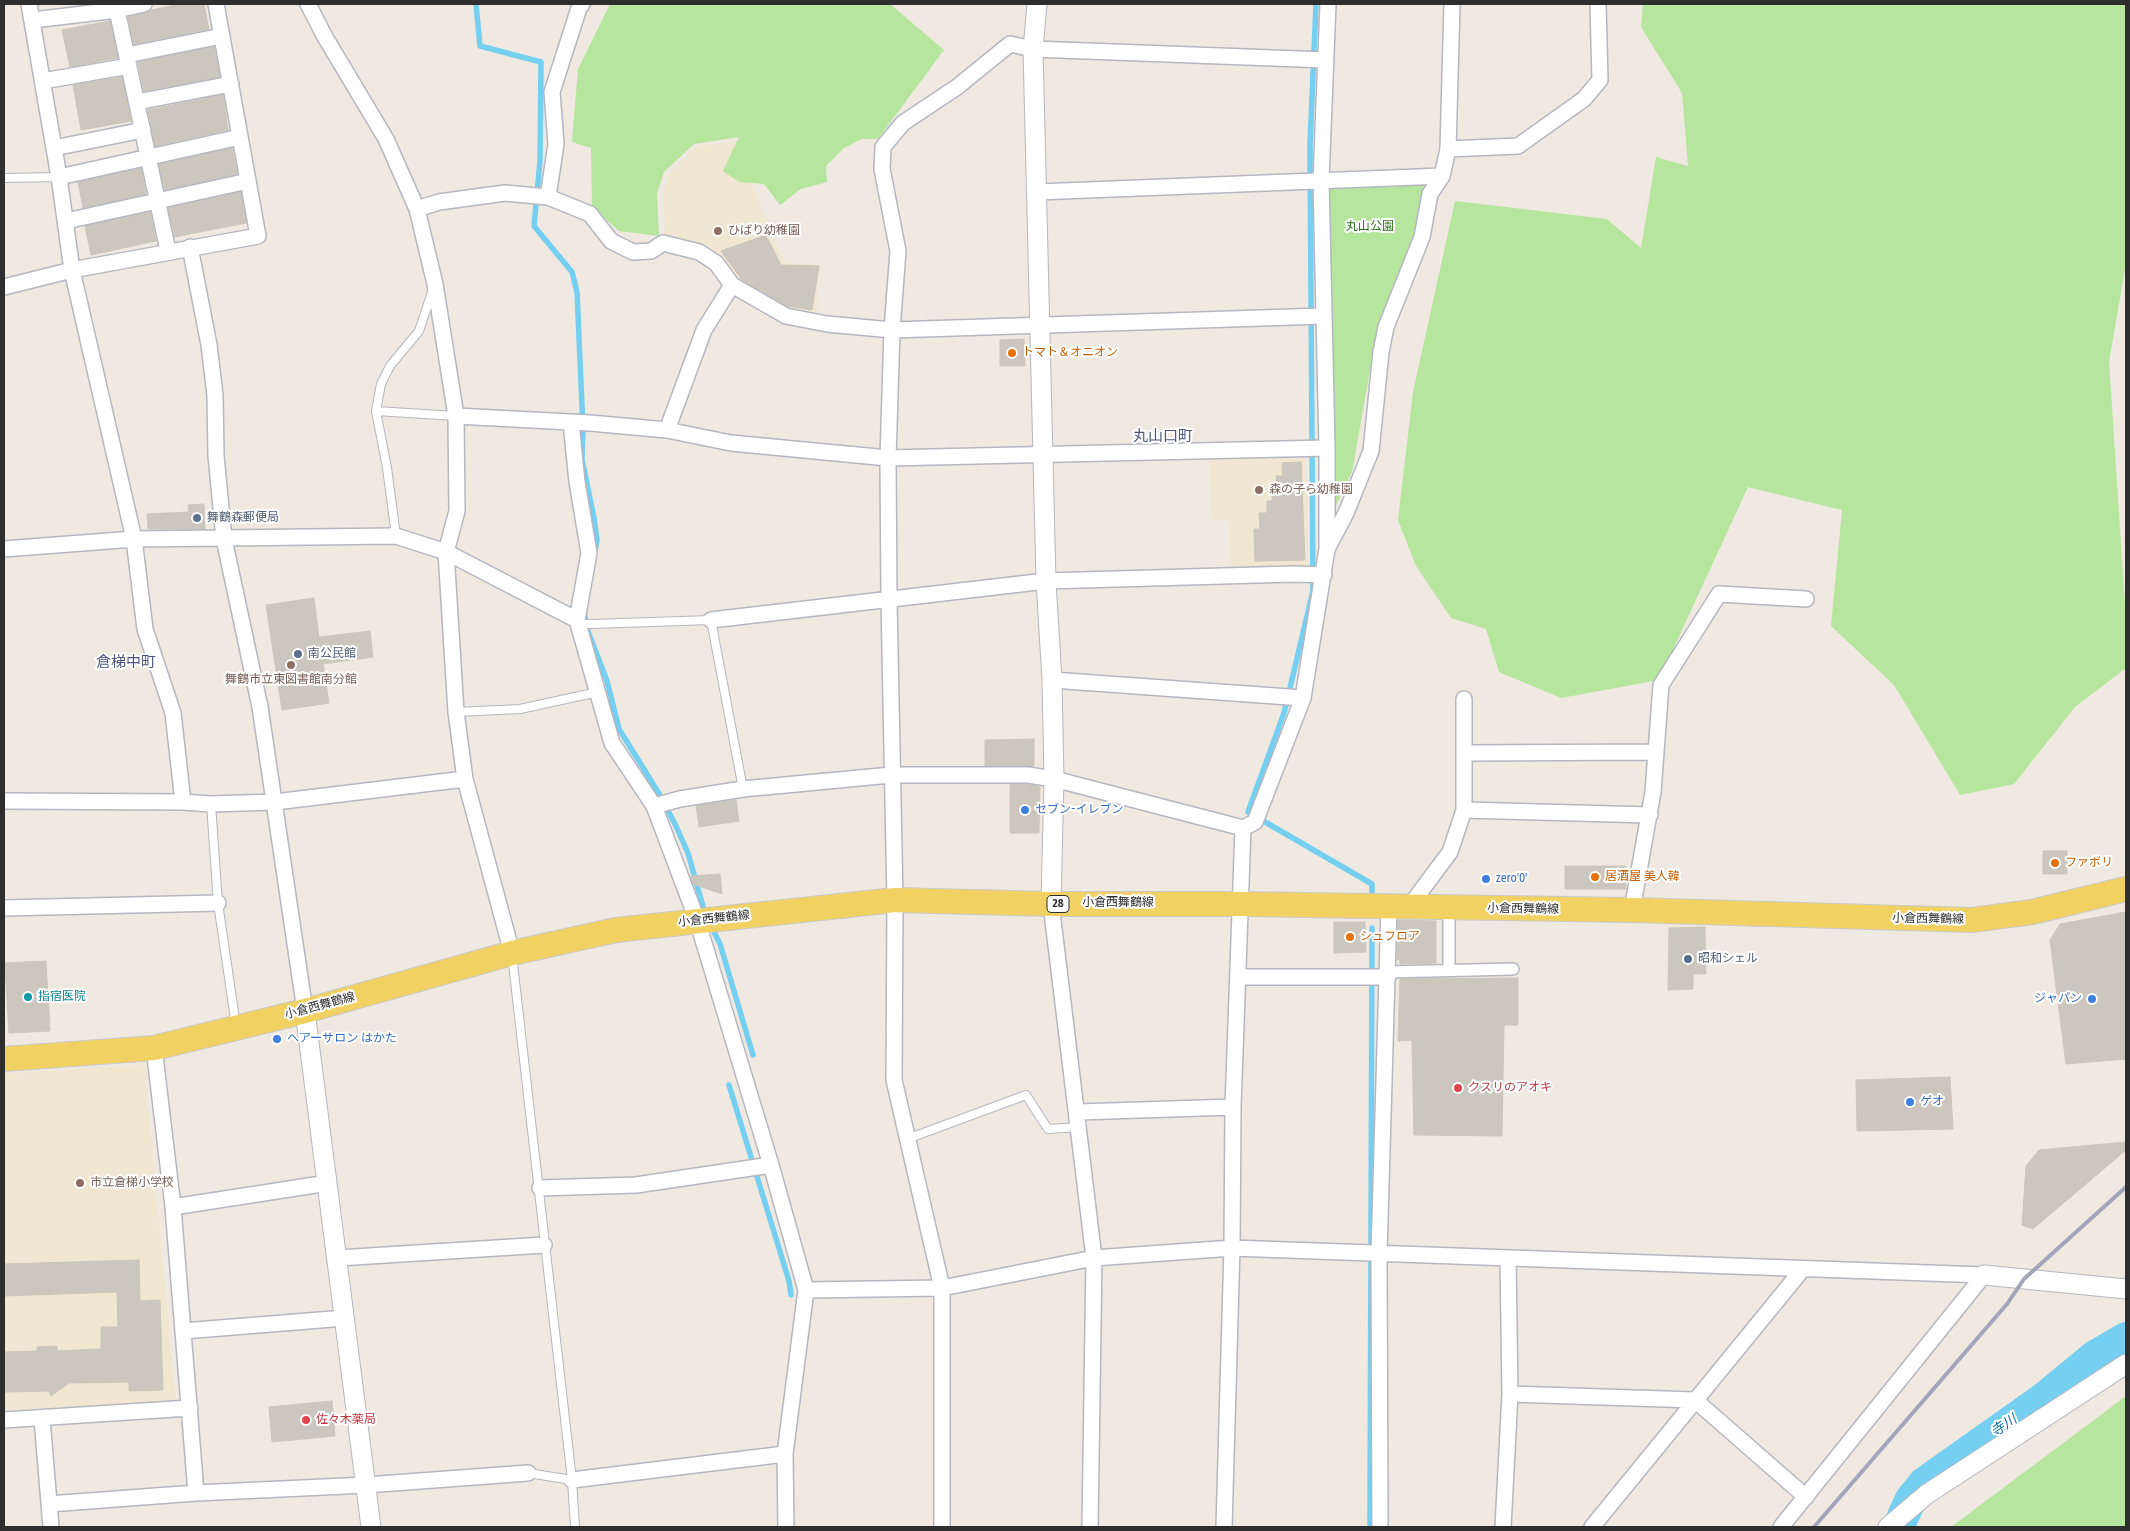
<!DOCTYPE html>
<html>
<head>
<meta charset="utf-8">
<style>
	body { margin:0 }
	#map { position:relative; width:2130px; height:1531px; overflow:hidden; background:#efe9e1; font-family:"Fira Sans Condensed",sans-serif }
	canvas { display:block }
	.frame { position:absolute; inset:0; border:5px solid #2e2e2e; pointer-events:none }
</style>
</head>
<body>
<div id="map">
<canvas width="2130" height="1531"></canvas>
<div class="frame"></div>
</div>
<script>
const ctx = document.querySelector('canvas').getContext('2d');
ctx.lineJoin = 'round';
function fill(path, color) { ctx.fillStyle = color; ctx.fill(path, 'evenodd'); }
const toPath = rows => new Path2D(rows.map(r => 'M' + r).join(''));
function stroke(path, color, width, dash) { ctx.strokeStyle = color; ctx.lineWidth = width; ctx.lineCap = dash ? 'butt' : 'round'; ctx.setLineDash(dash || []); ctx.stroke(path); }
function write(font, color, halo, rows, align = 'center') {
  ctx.font = font + ' "Fira Sans Condensed","Noto Sans JP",sans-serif'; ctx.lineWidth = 4; ctx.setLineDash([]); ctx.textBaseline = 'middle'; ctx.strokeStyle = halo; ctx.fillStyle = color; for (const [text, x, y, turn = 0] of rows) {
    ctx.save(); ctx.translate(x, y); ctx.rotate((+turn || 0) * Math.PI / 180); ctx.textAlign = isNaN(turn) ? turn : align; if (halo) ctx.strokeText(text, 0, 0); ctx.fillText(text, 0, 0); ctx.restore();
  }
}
const education = toPath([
	[734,142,785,263,820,265,816,313,774,306,736,280,714,251,666,239,663,196,669,174,696,146],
	[1306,457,1309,566,1231,568,1229,520,1211,521,1210,460],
	[144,1065,176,1403,4,1410,4,1074]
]);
const green = toPath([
	[610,4,890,4,944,50,878,139,862,139,844,148,826,166,827,182,801,189,780,205,764,184,739,182,723,171,739,137,694,144,664,172,657,194,659,236,619,231,592,207,591,148,572,142,578,69],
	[1643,4,2126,4,2126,263,2109,362,2126,620,2126,668,2075,707,2014,784,1960,795,1894,685,1831,626,1842,510,1748,487,1659,680,1561,698,1499,672,1486,629,1451,618,1416,566,1398,520,1413,392,1455,201,1607,219,1641,248,1656,157,1688,166,1682,93,1641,27],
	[1427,182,1414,238,1378,325,1352,472,1333,512,1325,183],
	[2126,1396,2126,1527,1951,1527]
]);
const stream = toPath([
	[476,4,480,46,541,62,540,161,534,226,572,272,577,292,583,429,582,459,594,518,597,541,594,556],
	[1316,4,1310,144,1313,591,1284,713,1248,812,1372,884,1372,899],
	[584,609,587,629,607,681,619,729,658,792,675,824,688,853,705,914],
	[711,926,720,944,753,1055],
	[729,1085,789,1281,791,1295],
	[1370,1527,1372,928]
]);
const river = toPath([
	[1899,1525,1911,1499,1924,1483,2044,1398,2095,1356,2126,1338]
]);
const building = toPath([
	[180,4,204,4,209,29,134,44,128,17,146,13,151,10,180,4],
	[110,21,118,58,70,67,62,30,110,21],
	[214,47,220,77,144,91,138,62,214,47],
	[122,77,131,121,81,130,73,85,122,77],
	[223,95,228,130,155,146,148,110,223,95],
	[232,148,237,174,165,190,159,164,232,148],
	[141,168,146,194,83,208,78,182,141,168],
	[241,192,246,223,175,237,168,208,241,192],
	[150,212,156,241,91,255,85,226,150,212],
	[766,235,781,265,819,266,812,310,787,306,742,280,721,251,766,235],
	[1024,339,1025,366,1000,366,1000,340,1024,339],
	[1301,462,1305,560,1255,561,1254,529,1260,529,1259,513,1267,513,1267,501,1272,501,1272,488,1277,488,1276,476,1283,476,1282,463,1301,462],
	[204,504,205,529,148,529,147,514,189,512,188,505,204,504],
	[314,598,319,637,370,631,373,657,323,664,329,703,282,710,266,605,314,598],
	[1034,739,1034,766,985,766,985,740,1034,739],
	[1010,784,1027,784,1040,787,1039,833,1010,833,1010,784],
	[736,800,739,821,699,827,696,806,736,800],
	[2043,851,2067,851,2067,874,2043,874,2043,851],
	[1565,866,1625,866,1626,889,1565,889,1565,866],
	[720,874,722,894,693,884,691,876,720,874],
	[2126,912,2126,1059,2066,1064,2050,940,2060,924,2126,912],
	[1398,920,1436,921,1436,963,1400,964,1400,960,1397,960,1398,920],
	[1334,922,1365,922,1366,952,1334,953,1334,922],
	[1705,927,1706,974,1693,974,1693,989,1668,990,1669,928,1705,927],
	[46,961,50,1031,9,1033,5,963,46,961],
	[1518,978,1518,1025,1504,1025,1502,1136,1414,1135,1412,1040,1398,1041,1400,979,1518,978],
	[1950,1077,1953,1129,1857,1131,1856,1080,1950,1077],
	[2126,1142,2126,1150,2033,1229,2022,1225,2026,1166,2039,1150,2126,1142],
	[139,1260,140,1301,160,1300,163,1390,129,1391,129,1382,69,1383,51,1396,49,1391,4,1392,4,1352,37,1351,37,1347,57,1346,57,1351,101,1349,101,1327,118,1327,117,1292,4,1296,4,1264,139,1260],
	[332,1401,335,1436,272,1442,269,1407,332,1401]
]);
const service = toPath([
	[4,178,59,177],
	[376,411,456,416],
	[396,536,387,468,376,411,381,384,390,366,419,331,433,289],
	[577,620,584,624,592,624,711,620,743,789],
	[456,712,520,709,598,692],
	[211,804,218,903,236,1026],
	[512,955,572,1480,575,1527],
	[907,1139,1026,1095,1048,1129,1079,1127],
	[528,1473,572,1480]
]);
const pedestrian = toPath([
	[1449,908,1449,969],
	[1388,972,1513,969]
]);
const minor = toPath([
	[29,4,59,177,72,270,134,539,145,629,173,713,183,802],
	[308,4,325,37,386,139,417,209,435,284,456,416,457,511,446,552,456,712,465,779,512,953],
	[117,10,168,251],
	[33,20,117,10,144,4],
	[127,55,222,36],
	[43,81,129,66],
	[137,102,231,84],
	[54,148,143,130],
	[1448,149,1518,146,1584,99,1600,80,1598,4],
	[59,177,240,137],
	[1037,192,1442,176],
	[548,197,556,144,552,92,579,8,582,4],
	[417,209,439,202,505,193,548,197,590,214,611,241,633,252,651,251,663,243,699,252,716,263,732,285,786,316,827,324,892,330,1323,316],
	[66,221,248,181],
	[190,247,209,345,215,395,216,456,224,539,260,707,305,1011],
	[4,287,72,270,258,236,216,4],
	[456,416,590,423,667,430,731,443,888,458,1327,448],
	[571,422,577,482,589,553,577,620,612,743,654,806,697,920,771,1165,806,1290,785,1454,786,1527],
	[667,430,704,330,732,285],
	[1327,547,1327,448,1321,180,1328,4],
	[4,549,134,539,396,536,446,552,577,620],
	[711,620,1046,581,1293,574,1324,575],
	[1052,680,1303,698],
	[1466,753,1655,752],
	[4,801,183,802,211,804,275,802,465,779],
	[654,806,680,799,743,789,891,775,1028,775,1054,779,1243,828],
	[1464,810,1650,815],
	[1051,904,1094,1258,1090,1527],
	[1409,907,1450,852,1464,810,1464,699],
	[4,908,218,903],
	[1632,910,1653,792,1661,685,1719,594,1806,599],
	[1239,977,1388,977],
	[154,1048,173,1207,196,1493],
	[1078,1112,1233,1107],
	[540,1188,636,1185,771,1165],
	[173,1207,328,1183],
	[338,1258,544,1245],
	[806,1290,942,1288,1094,1258,1232,1248,1984,1275],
	[183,1331,345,1318],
	[1510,1394,1695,1400,1806,1497],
	[42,1419,51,1527],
	[4,1420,190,1408],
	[572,1480,785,1454],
	[49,1504,196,1493,366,1485,528,1473],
	[942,1527,942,1288,894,1080,895,900,889,600,888,458,892,330,898,251,882,169,883,147,903,123,957,87,1010,44,1033,49,1326,60],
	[1224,1527,1232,1248,1233,1107,1243,828,1255,822,1303,698,1327,549,1346,513,1371,451,1381,352,1386,327,1422,237,1430,194,1442,176,1448,149,1452,4],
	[1380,1527,1379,1254,1389,907],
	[1503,1527,1510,1394,1508,1258],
	[1592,1527,1802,1270],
	[1781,1527,1984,1275]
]);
const tertiary = toPath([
	[1037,4,1033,49,1046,581,1052,680,1054,779,1051,904],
	[305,1011,371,1527],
	[1984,1275,2126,1289],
	[1888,1527,1927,1494,2126,1364]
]);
const primary = toPath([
	[4,1059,154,1048,305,1011,512,953,616,930,895,900,1051,904,1241,904,1632,910,1972,920,2032,912,2126,889]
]);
const rail = toPath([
	[1814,1527,2007,1304,2024,1279,2126,1187]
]);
const markers = [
	[718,231,5,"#8d6e63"],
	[1012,353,5,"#e8710a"],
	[1259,490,5,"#8d6e63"],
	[197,518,5,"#5c6f8a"],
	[298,654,5,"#5c6f8a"],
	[291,665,5,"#8d6e63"],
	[1025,810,5,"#3f7fe0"],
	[2055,863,5,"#e8710a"],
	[1595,877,5,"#e8710a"],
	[1486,879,5,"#3f7fe0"],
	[1350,937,5,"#e8710a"],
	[1688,959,5,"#5c6f8a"],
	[28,997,5,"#0f9aa8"],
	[2092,999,5,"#3f7fe0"],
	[277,1039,5,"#3f7fe0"],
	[1458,1088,5,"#e0444e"],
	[1910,1102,5,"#3f7fe0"],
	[80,1183,5,"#8d6e63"],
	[306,1420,5,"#e0444e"]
];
const shields = [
	[1058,904,22]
];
const shieldNames = [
	["28",1058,904]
];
const parkNames = [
	["丸山公園",1370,227]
];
const educationNames = [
	["ひばり幼稚園",728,231],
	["森の子ら幼稚園",1269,490],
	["舞鶴市立東図書館南分館",291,680,"center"],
	["市立倉梯小学校",90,1183]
];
const foodNames = [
	["トマト＆オニオン",1022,353],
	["ファボリ",2065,863],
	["居酒屋 美人韓",1605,877],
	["シュフロア",1360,937]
];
const serviceNames = [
	["舞鶴森郵便局",207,518],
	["南公民館",308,654],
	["昭和シェル",1698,959]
];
const shopNames = [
	["セブン-イレブン",1035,810],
	["zero'0'",1496,879],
	["ジャパン",2082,999,"right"],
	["ヘアーサロン はかた",287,1039],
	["ゲオ",1920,1102]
];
const streetNames = [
	["小倉西舞鶴線",1118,903],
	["小倉西舞鶴線",1523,909,1],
	["小倉西舞鶴線",714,919,-6],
	["小倉西舞鶴線",1928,919,1],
	["小倉西舞鶴線",320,1006,-15]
];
const cultureNames = [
	["指宿医院",38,997]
];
const healthNames = [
	["クスリのアオキ",1468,1088],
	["佐々木薬局",316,1420]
];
const waterNames = [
	["寺川",2004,1426,-35]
];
const quarterNames = [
	["丸山口町",1163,437],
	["倉梯中町",126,663]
];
fill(education, '#f0e6d1');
fill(green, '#b6e59e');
stroke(stream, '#75cff0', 5.5);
stroke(river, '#75cff0', 32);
fill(building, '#cbc7bf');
stroke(building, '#cbc5ba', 1);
stroke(service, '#b4b7c1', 10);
stroke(pedestrian, '#b4b7c1', 14);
stroke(minor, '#b4b7c1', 18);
stroke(tertiary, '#b4b7c1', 21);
stroke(primary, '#c9c9c9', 26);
stroke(service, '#fff', 8);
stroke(pedestrian, '#fff', 11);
stroke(minor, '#fff', 15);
stroke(tertiary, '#fff', 19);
stroke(primary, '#f2d163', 24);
stroke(rail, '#a3a6b8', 4);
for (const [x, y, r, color] of markers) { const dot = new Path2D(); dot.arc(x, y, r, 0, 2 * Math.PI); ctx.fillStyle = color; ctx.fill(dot); stroke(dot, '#fff', 2); }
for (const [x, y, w] of shields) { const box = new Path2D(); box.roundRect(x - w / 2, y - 8.5, w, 17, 4); ctx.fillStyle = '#fff'; ctx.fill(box); stroke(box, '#2e2e2e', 1); }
write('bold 11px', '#2e2e2e', null, shieldNames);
write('12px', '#2c6e1b', '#fff', parkNames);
write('12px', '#785e54', '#fff', educationNames, 'left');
write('12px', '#c56008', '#fff', foodNames, 'left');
write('12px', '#4e5e75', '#fff', serviceNames, 'left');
write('12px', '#366cbe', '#fff', shopNames, 'left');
write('12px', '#2e2e2e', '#fff', streetNames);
write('12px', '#0d838f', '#fff', cultureNames, 'left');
write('12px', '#be3a42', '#fff', healthNames, 'left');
write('italic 14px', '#0d6fa3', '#fff', waterNames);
write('15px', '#4d5680', '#fff', quarterNames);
</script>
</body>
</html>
